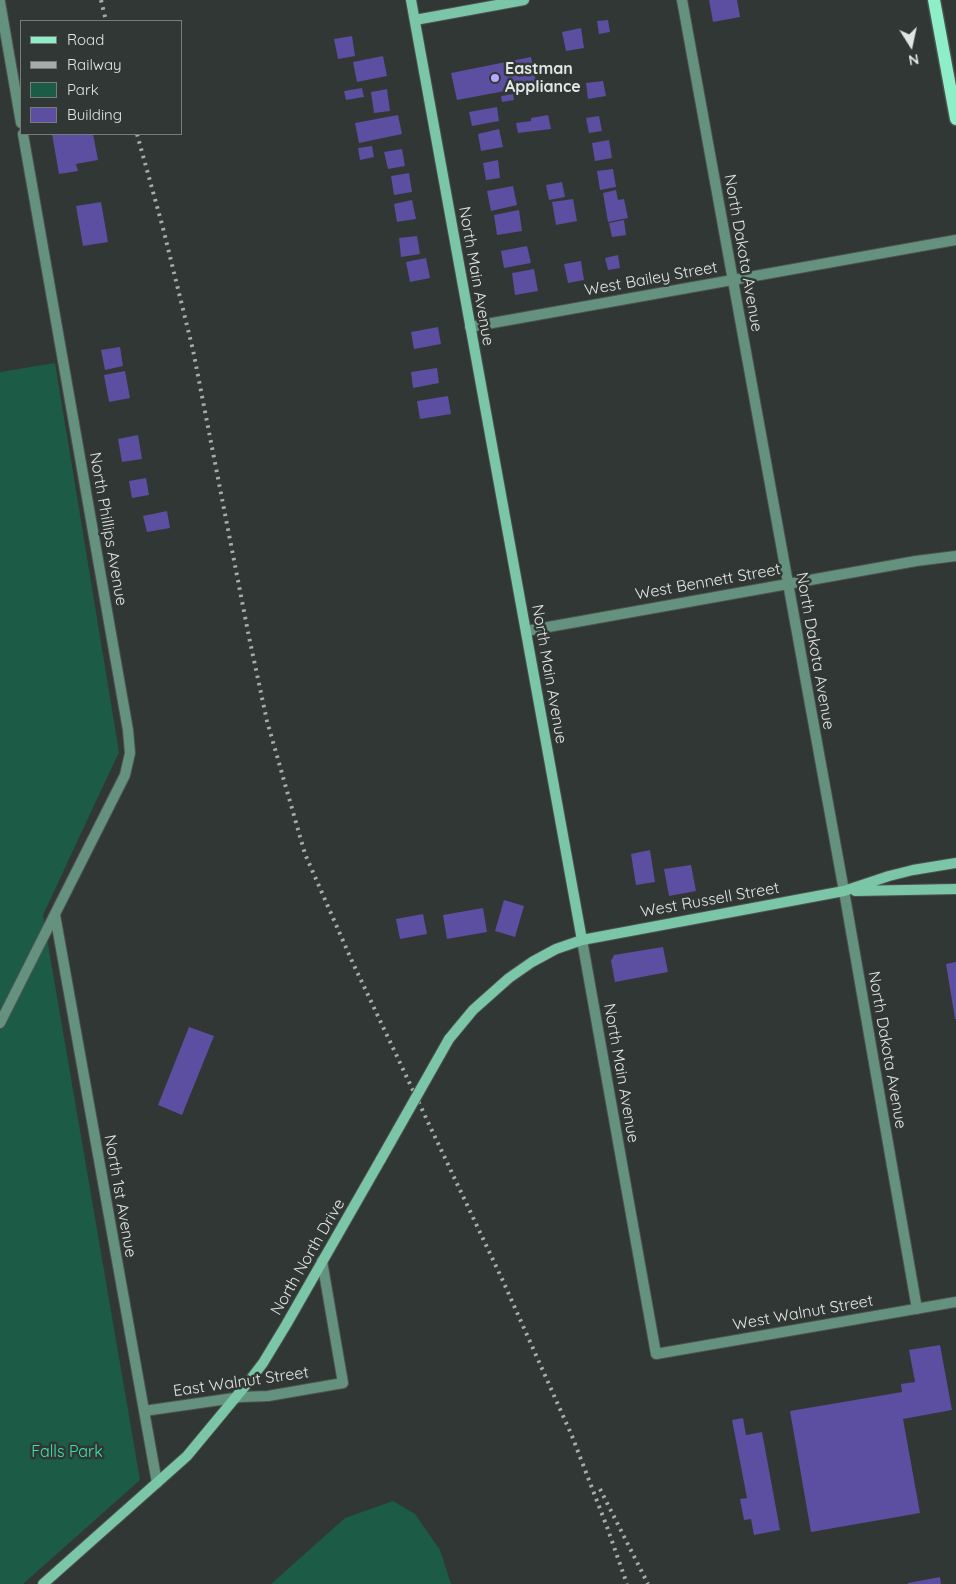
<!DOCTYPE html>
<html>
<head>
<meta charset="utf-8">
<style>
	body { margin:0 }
	#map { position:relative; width:956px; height:1584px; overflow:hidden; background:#313734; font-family:Quicksand,sans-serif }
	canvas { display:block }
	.legend { position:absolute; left:20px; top:20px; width:162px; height:115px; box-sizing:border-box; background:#313734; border:1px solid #777d7a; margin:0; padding:6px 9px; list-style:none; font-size:15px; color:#e1e5e3 }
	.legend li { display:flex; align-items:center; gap:10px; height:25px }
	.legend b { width:25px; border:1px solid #777d7a }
	.north { position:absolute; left:886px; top:20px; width:50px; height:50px; -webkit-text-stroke:4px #313734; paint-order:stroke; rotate:170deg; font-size:14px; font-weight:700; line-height:20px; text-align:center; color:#e1e5e3 }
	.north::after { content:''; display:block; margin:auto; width:18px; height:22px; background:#e1e5e3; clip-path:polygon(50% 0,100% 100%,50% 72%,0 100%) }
</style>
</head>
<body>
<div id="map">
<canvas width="956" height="1584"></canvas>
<ul class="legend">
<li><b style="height:6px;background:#8deec8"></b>Road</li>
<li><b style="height:6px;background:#a7acaa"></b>Railway</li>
<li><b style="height:14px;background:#1c5b46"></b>Park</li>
<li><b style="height:14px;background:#5c4ea0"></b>Building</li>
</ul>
<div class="north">N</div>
</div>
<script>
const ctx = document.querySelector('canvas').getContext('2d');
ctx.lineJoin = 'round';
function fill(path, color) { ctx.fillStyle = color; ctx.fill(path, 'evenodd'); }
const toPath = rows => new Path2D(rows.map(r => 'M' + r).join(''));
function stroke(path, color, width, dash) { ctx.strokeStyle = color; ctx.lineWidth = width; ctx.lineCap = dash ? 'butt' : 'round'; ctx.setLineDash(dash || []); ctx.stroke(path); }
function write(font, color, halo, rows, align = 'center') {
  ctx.font = font + ' Quicksand,sans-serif'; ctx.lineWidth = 5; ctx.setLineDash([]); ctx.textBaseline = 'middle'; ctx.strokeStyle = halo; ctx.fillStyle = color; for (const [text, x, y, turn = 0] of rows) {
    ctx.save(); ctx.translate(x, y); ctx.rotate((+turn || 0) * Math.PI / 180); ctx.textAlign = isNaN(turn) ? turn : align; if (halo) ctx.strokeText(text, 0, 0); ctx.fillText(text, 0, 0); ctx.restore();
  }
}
const green = toPath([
	[55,363,119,752,43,915,140,1480,23,1584,0,1584,0,372],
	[393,1501,415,1514,440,1550,451,1584,271,1584,345,1518]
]);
const building = toPath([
	[709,0,737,0,740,17,713,22],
	[608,20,610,32,599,34,597,21],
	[581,28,584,48,566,51,562,32],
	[352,36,355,56,338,59,334,39],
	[383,56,387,76,357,82,353,62],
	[531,57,537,85,457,100,451,73],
	[603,81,606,96,588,99,586,83],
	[362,88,364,97,346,100,344,91],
	[387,89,390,111,374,113,371,92],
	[513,94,514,100,502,102,501,96],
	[497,107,499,121,472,126,469,112],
	[398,115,402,134,359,143,355,123],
	[548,115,551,129,518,133,516,123,531,121,531,118],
	[599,116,602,131,589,133,586,118],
	[499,129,503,147,481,151,478,134],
	[52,134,93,134,98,160,76,164,78,171,59,174],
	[609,140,612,158,595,161,592,143],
	[372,146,374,157,360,160,358,148],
	[402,149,405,166,388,169,384,152],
	[498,160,500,178,486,180,483,163],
	[613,169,616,187,600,190,597,171],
	[409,173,412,192,394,195,391,176],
	[562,182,565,197,549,200,546,185],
	[513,186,517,205,491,211,487,191],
	[616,190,618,200,624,199,628,218,608,222,603,193],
	[573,199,577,221,556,225,552,202],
	[412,200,416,219,397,222,394,204],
	[101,202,108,242,83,246,76,206],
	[519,210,522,231,497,235,494,215],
	[624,220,626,235,612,237,609,223],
	[417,236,420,254,401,257,399,238],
	[527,246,531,263,504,268,501,251],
	[618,255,620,268,608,270,605,258],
	[426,258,430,278,410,282,406,262],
	[581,261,584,280,568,283,564,264],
	[534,269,538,291,515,295,512,273],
	[438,327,441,344,414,349,411,332],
	[120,347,123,366,105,370,101,350],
	[437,368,439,383,413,388,411,372],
	[125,371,130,398,109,402,104,375],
	[448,396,451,414,420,419,417,401],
	[138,435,142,459,122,462,118,439],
	[146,478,149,495,132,498,129,481],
	[167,511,170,528,147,532,143,516],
	[650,850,655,882,636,885,631,854],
	[691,865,696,891,669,896,664,869],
	[504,900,524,906,515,937,495,931],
	[483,908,487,932,447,939,443,915],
	[423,914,427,934,400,939,396,919],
	[663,947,668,972,615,982,611,961,614,955],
	[956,962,956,1019,955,1019,946,964],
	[189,1027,214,1036,182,1115,158,1105],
	[940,1345,952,1410,903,1419,920,1513,811,1532,790,1411,902,1392,901,1384,915,1382,909,1350],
	[743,1418,746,1435,762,1432,780,1530,754,1535,751,1519,744,1520,740,1499,747,1498,732,1420],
	[940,1577,941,1584,908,1584,908,1583]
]);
const street = toPath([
	[682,0,844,891,917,1309],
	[0,2,21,123],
	[470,327,956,240],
	[526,631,916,561,956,556],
	[55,915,157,1483],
	[582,940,656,1354,956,1302],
	[0,1023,125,775,130,753,128,730,23,134],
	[144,1411,241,1397,268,1396,343,1383,322,1261]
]);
const secondary = toPath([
	[411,0,582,940],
	[415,20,524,0],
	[855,891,956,889],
	[449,1039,473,1010,509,978,532,962,556,949,582,940,844,891,889,876,913,870,956,863],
	[43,1584,187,1456,250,1380,263,1363,286,1325,381,1159]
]);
const primary = toPath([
	[934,0,956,119]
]);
const rail = toPath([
	[101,0,106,21],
	[137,134,163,228,193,350,249,637,267,721,305,854,351,959,503,1281,572,1436,607,1527,627,1584],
	[600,1489,648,1584]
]);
const secondaryBridge = toPath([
	[381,1159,449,1039]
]);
const markers = [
	[495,78,5,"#b4acf9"]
];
const poiNames = [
	["Eastman",505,69],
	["Appliance",505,87]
];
const streetNames = [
	["North Dakota Avenue",743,253,80],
	["North Main Avenue",476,276,80],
	["West Bailey Street",651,279,-10],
	["North Phillips Avenue",108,529,80],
	["West Bennett Street",708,582,-10],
	["North Dakota Avenue",815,651,80],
	["North Main Avenue",549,674,80],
	["West Russell Street",710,900,-10],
	["North Dakota Avenue",887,1050,80],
	["North Main Avenue",621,1073,80],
	["North 1st Avenue",120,1196,80],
	["North North Drive",308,1257,-60],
	["West Walnut Street",803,1313,-10],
	["East Walnut Street",241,1382,-8]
];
const parkNames = [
	["Falls Park",67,1452]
];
fill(green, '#1c5b46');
fill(building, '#5c4ea0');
stroke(street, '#4d5350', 12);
stroke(secondary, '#4d5350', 12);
stroke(primary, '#4d5350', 15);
stroke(street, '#65927f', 10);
stroke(secondary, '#7cc6a8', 10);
stroke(primary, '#8deec8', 12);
stroke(rail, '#a7acaa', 4, [2.5, 5]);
stroke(secondaryBridge, '#4d5350', 12, []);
stroke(secondaryBridge, '#7cc6a8', 10);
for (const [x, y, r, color] of markers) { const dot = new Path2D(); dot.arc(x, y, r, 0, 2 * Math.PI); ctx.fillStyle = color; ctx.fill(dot); stroke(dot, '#313734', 2); }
write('bold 16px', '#e1e5e3', '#313734', poiNames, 'left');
write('16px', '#e1e5e3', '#313734', streetNames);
write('16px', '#3ae7b0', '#313734', parkNames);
</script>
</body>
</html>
